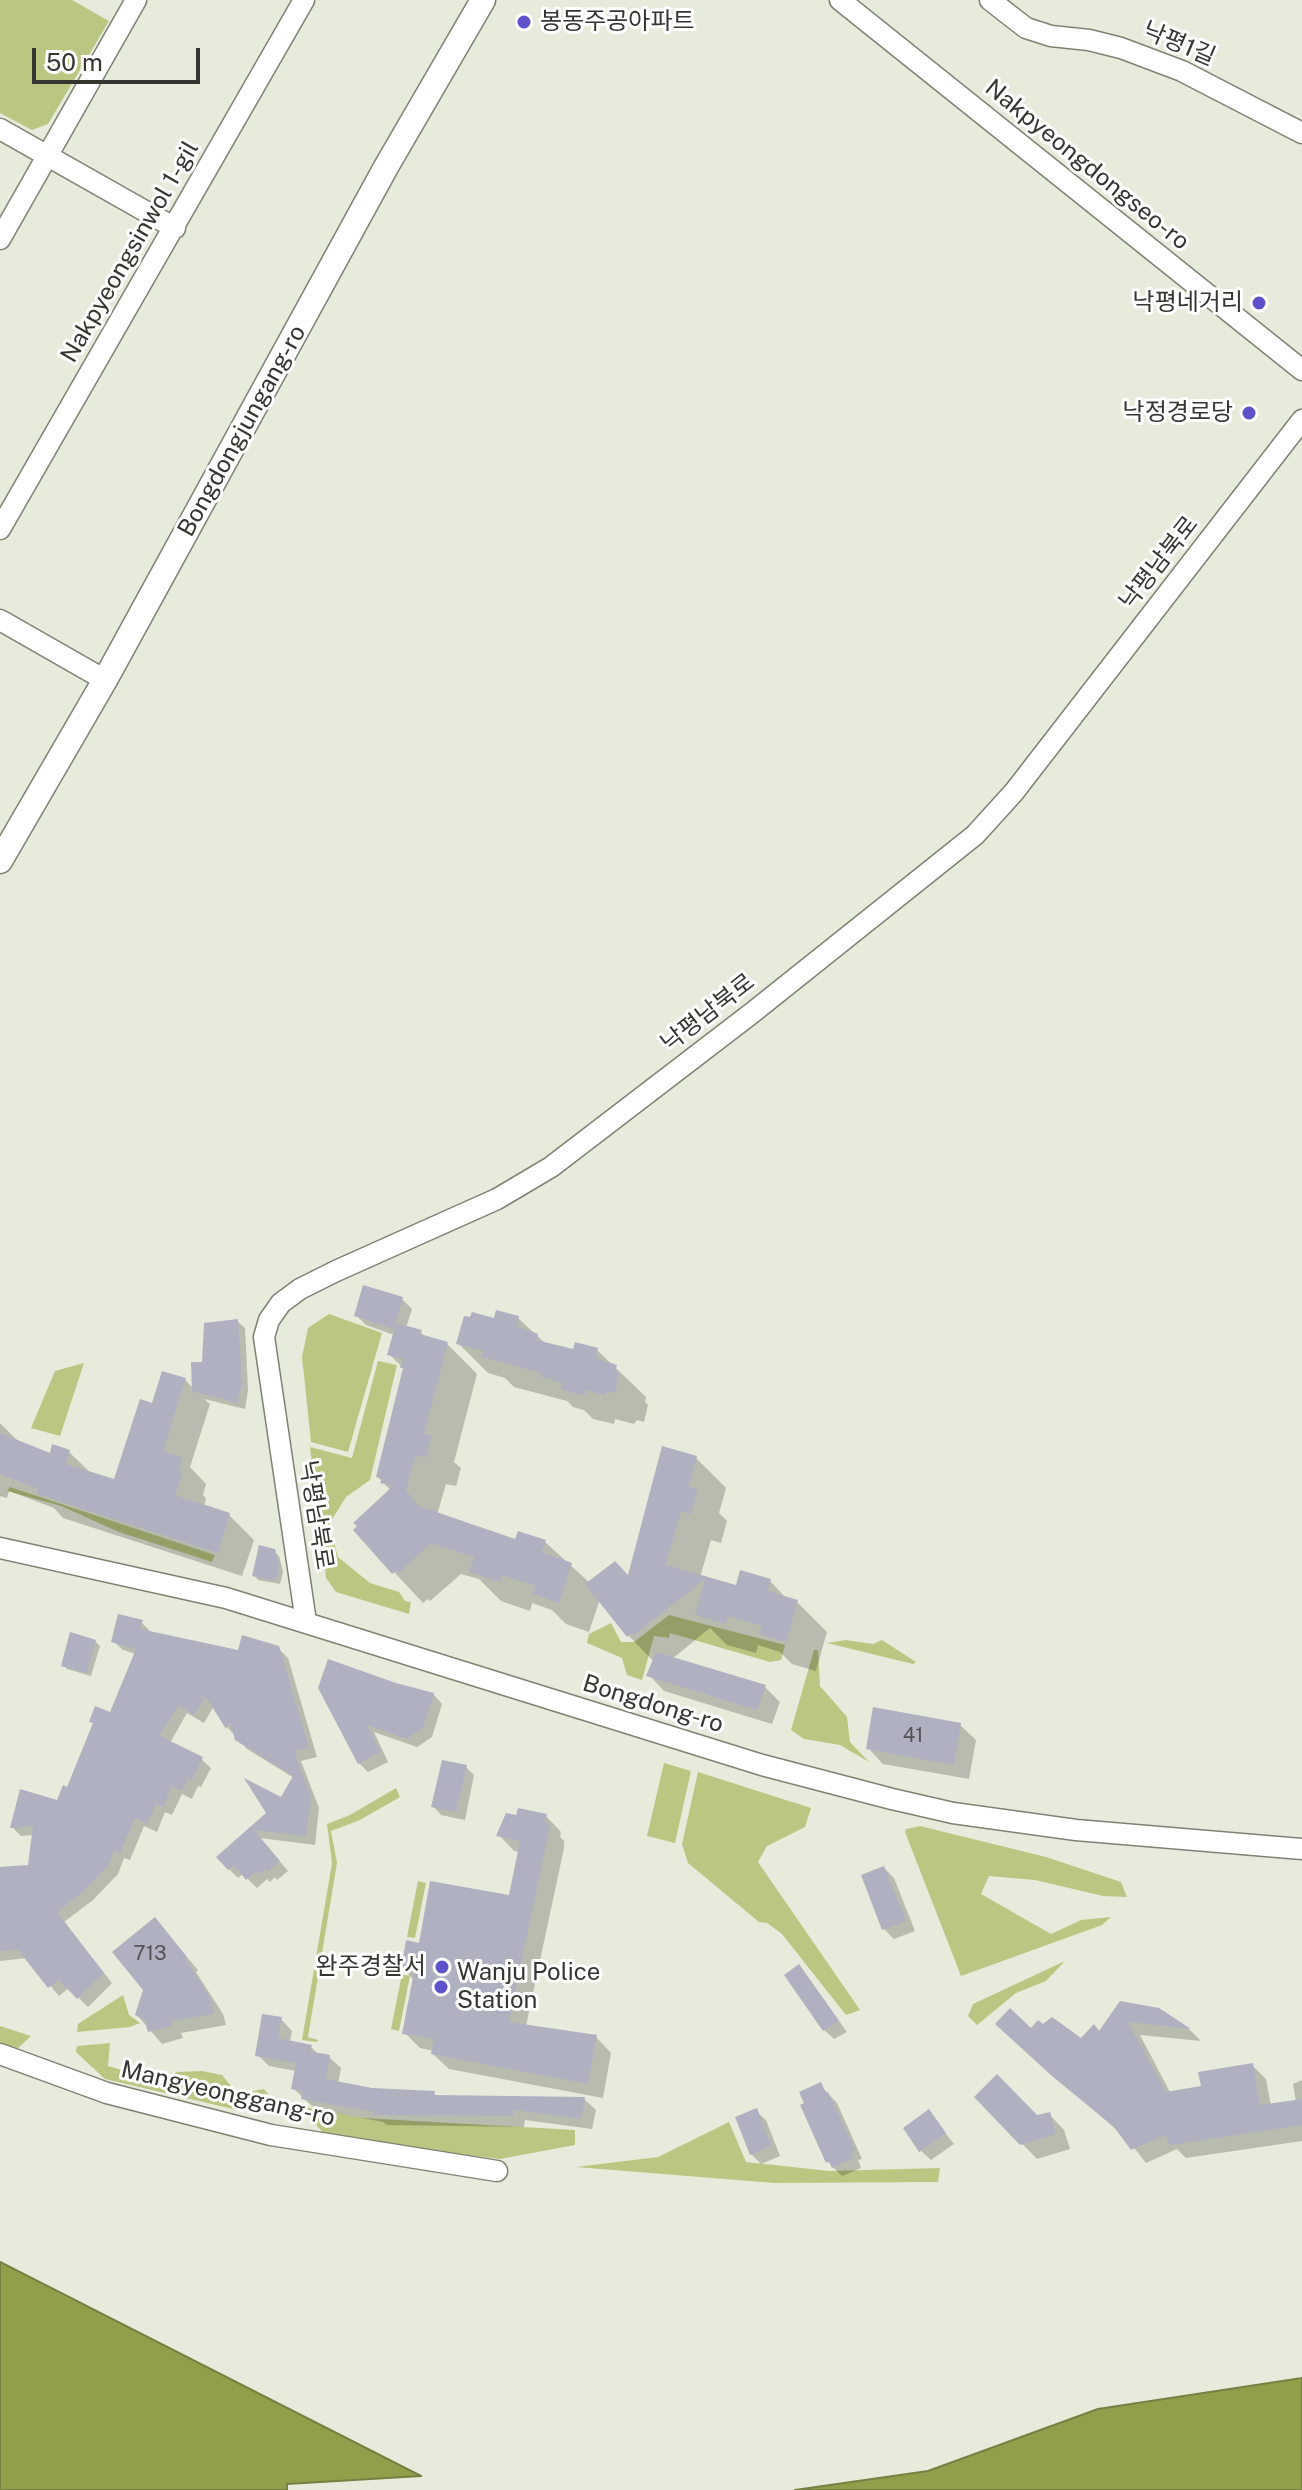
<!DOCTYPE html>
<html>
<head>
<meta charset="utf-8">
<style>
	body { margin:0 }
	#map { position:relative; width:1302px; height:2490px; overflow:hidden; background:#e7ebdb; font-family:"Public Sans",sans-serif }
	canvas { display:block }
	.scale { position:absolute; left:32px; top:48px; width:168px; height:36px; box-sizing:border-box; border:4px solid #343630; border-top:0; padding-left:10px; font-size:24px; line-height:28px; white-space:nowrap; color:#343630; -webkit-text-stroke:6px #fff; paint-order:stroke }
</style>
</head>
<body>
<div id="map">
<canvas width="1302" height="2490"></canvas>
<div class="scale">50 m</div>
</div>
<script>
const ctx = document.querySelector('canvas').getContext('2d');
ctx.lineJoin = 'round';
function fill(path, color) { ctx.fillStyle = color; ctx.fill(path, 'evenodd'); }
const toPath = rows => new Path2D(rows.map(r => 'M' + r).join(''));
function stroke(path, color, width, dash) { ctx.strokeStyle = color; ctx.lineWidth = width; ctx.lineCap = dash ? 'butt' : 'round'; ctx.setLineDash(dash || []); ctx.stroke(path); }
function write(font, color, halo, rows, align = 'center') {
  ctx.font = font + ' "Public Sans","Noto Sans KR",sans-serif'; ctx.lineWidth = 6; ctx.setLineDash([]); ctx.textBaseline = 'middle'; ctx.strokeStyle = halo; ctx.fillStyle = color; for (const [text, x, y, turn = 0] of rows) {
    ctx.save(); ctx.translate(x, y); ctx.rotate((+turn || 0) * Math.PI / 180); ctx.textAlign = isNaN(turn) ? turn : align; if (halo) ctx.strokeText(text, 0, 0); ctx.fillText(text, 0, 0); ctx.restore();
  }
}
const green = toPath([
	[0,0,72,0,109,21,48,124,32,130,0,113],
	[329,1314,382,1333,348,1452,311,1442,302,1357,308,1328],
	[378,1361,397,1365,370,1480,346,1497,329,1524,338,1557,370,1583,399,1592,405,1601,411,1602,409,1614,336,1592,326,1578,310,1447,352,1458],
	[84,1363,60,1436,31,1428,55,1371],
	[10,1487,215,1555,212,1562,119,1532,61,1506,7,1491],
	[669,1615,785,1645,781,1660,770,1662,670,1633,669,1638,654,1636,642,1680,627,1675,622,1658,587,1643,589,1634,611,1623,621,1642,634,1642],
	[846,1640,873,1644,882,1640,916,1662,913,1664,827,1643],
	[814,1650,818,1650,820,1686,847,1717,850,1742,869,1762,840,1745,804,1739,791,1730],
	[664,1763,691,1771,675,1843,647,1836],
	[698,1772,811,1808,805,1827,767,1846,758,1862,860,2010,846,2015,782,1934,767,1923,759,1922,688,1863,682,1844],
	[396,1788,400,1797,360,1820,331,1831,337,1863,308,2037,318,2040,317,2042,302,2040,332,1863,327,1824,350,1815],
	[920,1826,1046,1857,1121,1882,1127,1897,1103,1896,1035,1880,989,1876,981,1894,1051,1934,1081,1920,1111,1917,1102,1925,961,1976,905,1832,906,1829],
	[418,1881,426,1883,415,1938,407,1937],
	[1065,1961,1046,1981,1016,1993,977,2025,968,2016,973,2004],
	[402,1974,410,1976,399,2031,391,2029],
	[123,1995,129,2015,140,2023,130,2027,77,2032,78,2024],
	[0,2026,31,2036,18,2048,0,2043],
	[110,2043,108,2066,142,2076,169,2080,176,2072,202,2071,222,2075,237,2094,264,2089,268,2094,233,2109,105,2079,76,2052,77,2046],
	[299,2106,363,2118,575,2130,575,2145,500,2159,327,2137],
	[729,2122,746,2162,829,2171,940,2168,938,2182,774,2183,576,2167,658,2157]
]);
const water = toPath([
	[0,2262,421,2476,287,2484,287,2490,0,2490,0,2262],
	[1302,2378,1302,2490,795,2490,928,2471,1098,2409,1302,2378]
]);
const shadow = toPath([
	[402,1299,412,1309,406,1328,420,1332,427,1338,447,1344,477,1374,454,1462,461,1468,456,1486,446,1484,437,1515,516,1542,545,1542,590,1583,629,1578,696,1458,726,1488,719,1513,727,1521,721,1543,711,1540,700,1577,738,1587,770,1581,788,1600,797,1602,827,1632,816,1671,792,1664,780,1652,758,1645,756,1653,727,1645,710,1628,672,1659,765,1687,780,1702,772,1724,664,1691,649,1675,654,1662,628,1635,600,1599,589,1632,566,1624,552,1610,532,1603,530,1611,501,1601,479,1579,461,1574,430,1601,428,1599,423,1603,355,1530,391,1491,378,1477,405,1370,389,1354,394,1335,366,1325,356,1315],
	[518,1318,546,1344,575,1351,597,1350,646,1397,645,1402,648,1405,644,1422,637,1420,634,1424,615,1419,614,1424,593,1419,584,1410,573,1407,567,1401,514,1387,505,1378,488,1373,458,1343,495,1321],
	[237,1321,245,1328,248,1390,245,1409,204,1399,210,1404,190,1467,206,1484,203,1495,206,1498,204,1507,229,1515,254,1540,242,1576,63,1518,54,1508,9,1491,7,1498,0,1496,0,1423,21,1444,51,1455,69,1452,92,1474,115,1482,153,1406,185,1380,194,1389,204,1364],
	[274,1551,279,1556,283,1572,280,1584,258,1580,254,1575],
	[141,1622,151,1632,239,1652,278,1648,288,1658,317,1757,301,1761,319,1808,315,1845,260,1838,288,1871,277,1880,275,1877,270,1882,267,1879,257,1888,243,1874,238,1878,229,1869,219,1857,282,1800,294,1778,247,1749,228,1728,214,1706,204,1723,187,1713,170,1743,201,1759,211,1768,201,1787,198,1786,192,1799,182,1794,172,1815,165,1812,157,1832,144,1826,130,1860,124,1858,118,1874,93,1900,64,1922,112,1983,88,2007,69,1988,59,1996,27,1958,0,1961,0,1883,29,1867,34,1835,21,1836,12,1827,58,1802,68,1790,94,1725,91,1721,111,1715,136,1654,123,1650,113,1641],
	[95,1641,100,1646,91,1676,67,1669,63,1665],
	[395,1685,433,1694,442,1704,432,1737,417,1747,374,1732,388,1762,368,1772,359,1763,320,1688],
	[960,1725,976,1740,969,1779,883,1764,868,1748],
	[466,1767,474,1775,465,1820,441,1815,433,1806],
	[546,1816,561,1832,560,1837,564,1841,564,1848,526,2026,596,2037,611,2053,603,2098,449,2069,433,2054,434,2051,420,2048,405,2033,414,1980,403,1969,420,1945,511,1897,520,1852,514,1851,499,1835],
	[884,1868,894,1878,915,1931,894,1939,884,1929],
	[155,1920,198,1970,196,1972,223,2014,226,2025,181,2033,183,2038,162,2044,137,2015,146,1990],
	[799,1967,808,1977,847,2032,834,2039,824,2030],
	[1158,2010,1190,2030,1201,2041,1140,2035,1171,2094,1203,2088,1252,2065,1266,2079,1271,2106,1296,2102,1293,2084,1302,2080,1302,2141,1186,2158,1177,2149,1146,2163,1127,2139,1012,2038,1031,2031,1081,2041,1095,2026,1100,2032],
	[281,2019,292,2031,290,2042,311,2047,319,2055,329,2057,341,2068,338,2084,372,2090,434,2093,438,2097,584,2099,596,2110,592,2129,525,2120,524,2127,387,2125,383,2122,315,2109,293,2088,296,2071,269,2066,258,2055],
	[820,2085,837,2103,862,2159,858,2160,861,2168,842,2176,828,2162],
	[977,2097,1037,2118,1049,2114,1064,2130,1070,2149,1037,2159],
	[756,2111,766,2120,780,2156,761,2164,751,2154],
	[929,2112,954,2144,931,2160,921,2151]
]);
const building = toPath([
	[363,1285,403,1297,394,1329,354,1316],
	[496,1310,519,1316,517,1326,538,1334,536,1340,573,1349,575,1342,598,1348,596,1358,617,1365,615,1372,619,1373,615,1393,607,1391,604,1395,586,1390,584,1396,561,1389,562,1383,541,1377,542,1373,482,1357,483,1351,456,1344,464,1316,470,1317,472,1312,494,1318],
	[238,1319,242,1383,237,1403,192,1391,191,1362,202,1362,204,1323],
	[396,1323,422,1330,420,1334,448,1342,424,1434,432,1436,426,1458,416,1455,406,1490,419,1506,515,1539,518,1531,546,1540,542,1552,572,1563,559,1603,533,1594,536,1586,502,1575,500,1582,469,1572,474,1557,431,1543,399,1573,397,1570,392,1574,353,1530,357,1526,353,1523,393,1486,380,1483,382,1479,376,1477,403,1368,400,1368,403,1359,387,1355],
	[162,1371,186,1378,163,1451,183,1458,179,1471,183,1472,175,1495,230,1513,218,1553,37,1494,38,1489,0,1474,0,1433,50,1453,52,1444,70,1450,66,1464,114,1479,140,1399,152,1403],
	[662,1446,697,1456,689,1487,698,1489,691,1514,681,1511,666,1565,736,1585,740,1570,771,1579,767,1591,798,1600,786,1642,759,1634,762,1626,728,1616,726,1624,695,1615,705,1579,634,1635,631,1633,627,1637,585,1584,615,1561,628,1575],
	[259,1545,275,1549,279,1566,276,1581,252,1576],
	[118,1614,143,1620,140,1629,238,1650,242,1635,279,1646,309,1748,294,1751,311,1797,306,1836,254,1830,280,1861,267,1872,265,1869,259,1874,257,1871,246,1880,234,1865,228,1870,216,1857,266,1813,244,1778,281,1797,293,1776,235,1740,230,1722,226,1729,206,1697,194,1715,178,1705,160,1736,203,1757,192,1780,189,1778,182,1791,172,1786,163,1807,156,1804,147,1824,135,1818,120,1853,114,1850,109,1865,84,1891,57,1912,104,1973,77,1999,59,1980,48,1988,18,1950,0,1951,0,1867,28,1865,33,1826,10,1828,20,1789,57,1800,63,1785,67,1787,93,1723,89,1722,95,1706,110,1712,136,1649,111,1642],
	[70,1632,96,1640,87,1673,61,1666],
	[656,1652,766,1685,757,1710,646,1676],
	[328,1659,396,1683,434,1693,423,1728,407,1739,367,1725,381,1752,358,1764,318,1688],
	[873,1707,961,1723,954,1765,866,1749],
	[442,1760,467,1765,456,1812,431,1807],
	[518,1808,547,1814,545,1822,549,1824,549,1831,509,2022,597,2035,588,2084,431,2054,434,2039,402,2034,414,1972,401,1970,406,1940,419,1943,430,1881,509,1895,520,1841,496,1836,506,1813,516,1815],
	[884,1866,906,1921,882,1930,861,1875],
	[155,1917,187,1957,185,1958,211,1999,214,2014,170,2021,172,2026,148,2032,144,2019,135,2015,143,1990,112,1952],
	[799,1964,839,2021,823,2031,784,1975],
	[1120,2001,1159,2008,1191,2029,1128,2022,1166,2092,1201,2086,1198,2072,1253,2063,1260,2105,1302,2099,1302,2125,1170,2145,1165,2135,1131,2150,1114,2127,1052,2076,995,2024,1010,2008,1031,2028,1038,2020,1043,2024,1052,2017,1081,2038,1094,2024,1099,2031],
	[262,2014,282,2017,278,2038,312,2045,310,2051,330,2055,326,2079,372,2088,435,2091,434,2095,585,2097,581,2119,514,2110,513,2116,373,2115,374,2112,301,2099,303,2091,291,2089,296,2063,255,2056],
	[997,2074,1037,2115,1050,2112,1056,2134,1020,2145,974,2097],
	[821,2082,826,2093,828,2092,855,2150,851,2152,854,2158,832,2168,829,2161,826,2163,800,2105,804,2103,799,2092],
	[757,2108,771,2146,750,2155,735,2117],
	[929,2109,946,2133,919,2152,903,2128]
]);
const minor = toPath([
	[840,0,1302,370],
	[990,0,1026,28,1051,36,1089,40,1121,48,1182,71,1302,133],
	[0,129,175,228],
	[0,239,136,0],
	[0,529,304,0],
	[0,620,105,680],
	[0,1548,226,1598,762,1765,892,1799,953,1813,1076,1830,1302,1849],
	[306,1622,264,1337,269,1320,281,1303,300,1289,336,1271,497,1199,551,1167,752,1013,975,835,1014,792,1302,420],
	[0,2054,107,2093,271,2135,497,2171]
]);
const tertiary = toPath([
	[0,861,105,680,386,167,483,0]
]);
const markers = [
	[524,22,8,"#5d52ca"],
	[1259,303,8,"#5d52ca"],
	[1249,413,8,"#5d52ca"],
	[442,1967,8,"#5d52ca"],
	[441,1987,8,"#5d52ca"]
];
const numberNames = [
	["41",913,1736],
	["713",150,1954]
];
const poiNames = [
	["봉동주공아파트",540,22,"left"],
	["낙평네거리",1243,303],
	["낙정경로당",1233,413],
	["완주경찰서",426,1967],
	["Wanju Police",457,1973,"left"],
	["Station",457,2001,"left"]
];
const streetNames = [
	["낙평1길",1179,44,23],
	["Nakpyeongdongseo-ro",1087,165,39],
	["Nakpyeongsinwol 1-gil",130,252,-60],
	["Bongdongjungang-ro",242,431,-61],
	["낙평남북로",1159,563,-52],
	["낙평남북로",708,1013,-38],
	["낙평남북로",316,1515,81],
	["Bongdong-ro",653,1704,17],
	["Mangyeonggang-ro",228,2094,13]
];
fill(green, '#bac782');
fill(water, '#919f4a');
stroke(water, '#758042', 2);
fill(shadow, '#0003');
fill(building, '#afb0c0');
stroke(minor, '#7f8273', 23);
stroke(tertiary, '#7f8273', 27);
stroke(minor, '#fff', 20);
stroke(tertiary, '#fff', 24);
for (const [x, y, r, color] of markers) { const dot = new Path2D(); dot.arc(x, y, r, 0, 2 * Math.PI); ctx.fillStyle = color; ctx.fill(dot); stroke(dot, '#fff', 3); }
write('20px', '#535454', null, numberNames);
write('24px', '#343630', '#fff', poiNames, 'right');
write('24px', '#343630', '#fff', streetNames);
</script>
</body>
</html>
